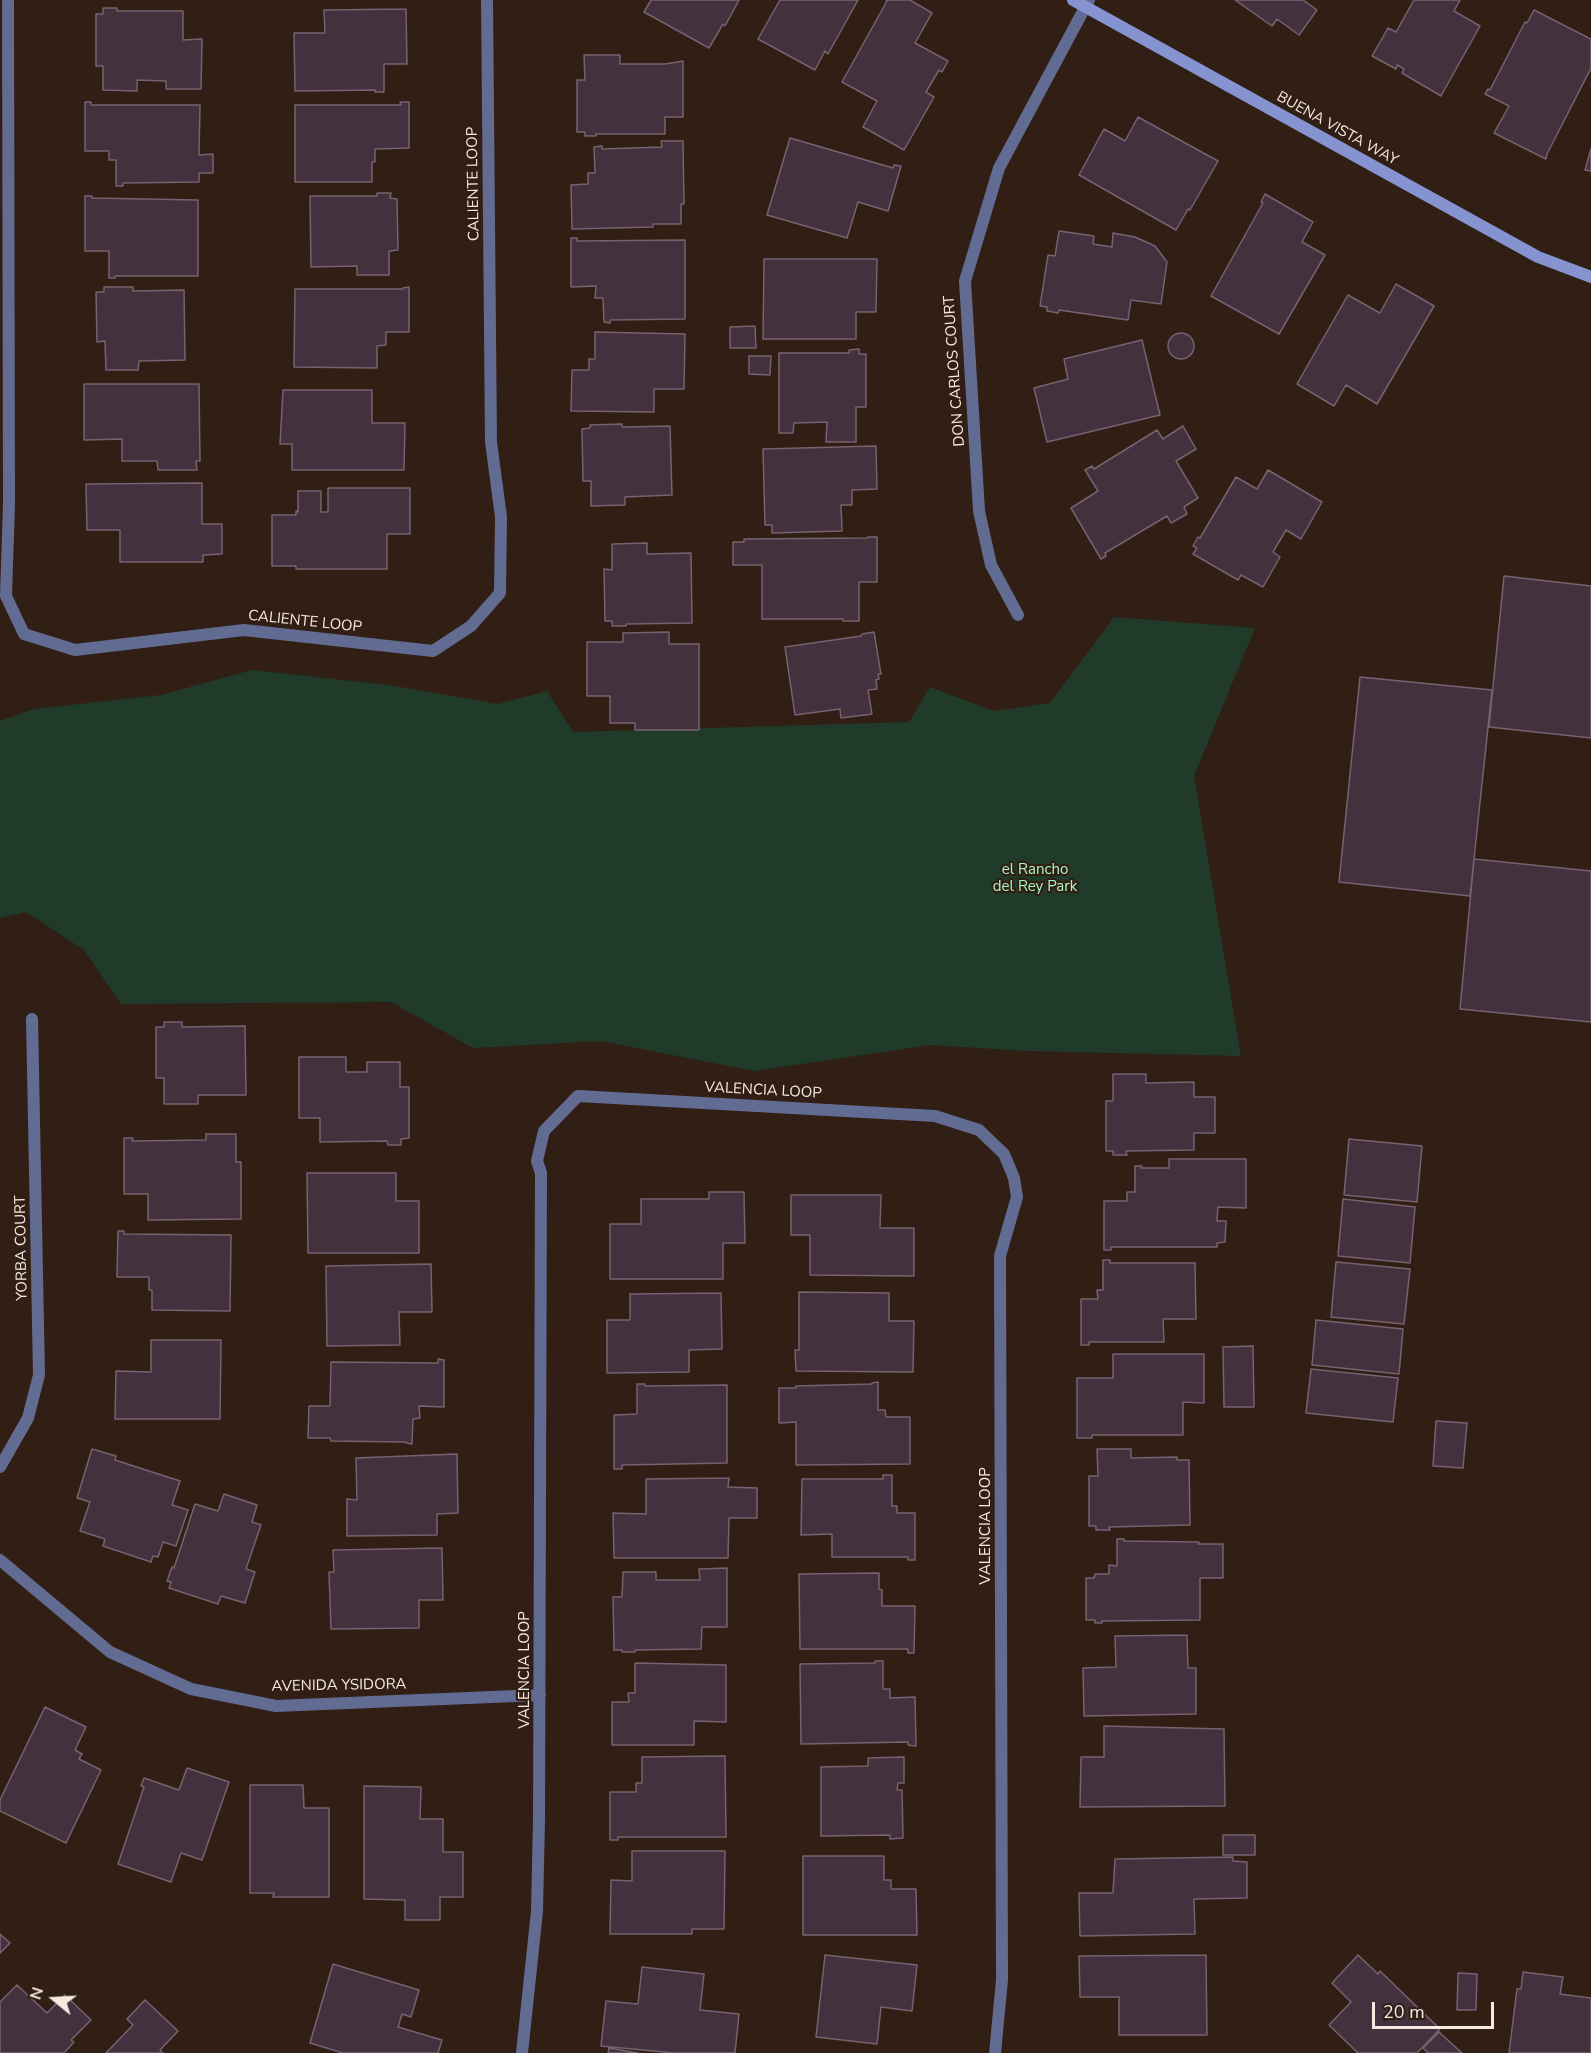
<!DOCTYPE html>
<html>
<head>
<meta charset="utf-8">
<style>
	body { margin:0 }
	#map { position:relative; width:1591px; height:2053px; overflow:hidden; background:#311f15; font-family:"Nunito Sans",sans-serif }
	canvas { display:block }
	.north { position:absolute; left:24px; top:1969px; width:60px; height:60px; -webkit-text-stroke:4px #311f15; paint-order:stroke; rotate:288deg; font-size:16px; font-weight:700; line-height:24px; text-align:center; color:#f6e9e2 }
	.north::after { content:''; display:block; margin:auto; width:21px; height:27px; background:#f6e9e2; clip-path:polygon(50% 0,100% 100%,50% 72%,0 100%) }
	.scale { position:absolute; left:1372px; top:2002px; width:122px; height:27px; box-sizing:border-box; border:3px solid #f6e9e2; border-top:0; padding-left:8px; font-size:18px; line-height:21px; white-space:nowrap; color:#f6e9e2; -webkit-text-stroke:4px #311f15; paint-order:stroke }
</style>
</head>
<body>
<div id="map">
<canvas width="1591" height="2053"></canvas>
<div class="north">N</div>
<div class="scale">20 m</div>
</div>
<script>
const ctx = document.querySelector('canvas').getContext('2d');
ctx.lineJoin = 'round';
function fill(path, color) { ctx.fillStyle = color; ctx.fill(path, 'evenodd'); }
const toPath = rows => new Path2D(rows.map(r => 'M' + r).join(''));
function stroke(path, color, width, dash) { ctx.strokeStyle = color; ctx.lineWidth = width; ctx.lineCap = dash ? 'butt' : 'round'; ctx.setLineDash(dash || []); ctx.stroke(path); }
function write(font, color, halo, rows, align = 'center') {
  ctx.font = font + ' "Nunito Sans",sans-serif'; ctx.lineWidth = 4.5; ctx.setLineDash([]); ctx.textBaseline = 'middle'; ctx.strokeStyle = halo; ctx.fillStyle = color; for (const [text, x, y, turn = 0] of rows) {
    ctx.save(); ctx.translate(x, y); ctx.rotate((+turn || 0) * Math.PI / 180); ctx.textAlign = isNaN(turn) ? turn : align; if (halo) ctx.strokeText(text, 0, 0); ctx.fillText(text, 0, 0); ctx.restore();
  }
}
const green = toPath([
	[1114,617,1255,628,1194,776,1241,1056,1028,1051,930,1045,754,1071,601,1041,473,1048,391,1002,121,1004,84,950,26,912,0,918,0,721,34,709,161,695,252,670,389,685,498,704,547,691,573,732,909,722,930,687,994,711,1050,703]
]);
const building = toPath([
	[651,0,739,0,725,26,723,24,709,48,644,12,651,0],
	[780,0,858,0,828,54,825,51,815,70,758,39,780,0],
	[886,0,910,0,932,13,915,43,948,61,942,72,939,70,926,92,934,97,904,150,863,127,877,101,842,82,887,1,886,0],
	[1235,0,1303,0,1317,10,1299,35,1277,19,1272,26,1235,0],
	[1414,0,1460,0,1454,11,1480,26,1441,96,1402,73,1404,69,1397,65,1396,69,1372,56,1388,28,1396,32,1414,0],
	[103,8,117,8,117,11,183,11,183,40,202,39,201,89,166,89,166,81,137,80,137,91,103,90,103,66,96,66,96,14,103,14,103,8],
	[406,9,407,64,384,64,384,92,375,92,375,90,295,91,294,33,325,33,324,10,406,9],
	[1534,10,1591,39,1591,68,1547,154,1546,159,1494,133,1509,106,1485,94,1488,89,1490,90,1525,22,1527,23,1534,10],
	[584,55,620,55,620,64,665,64,683,61,683,117,665,117,665,134,596,134,596,136,585,136,585,132,577,132,577,80,585,80,584,55],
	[85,102,91,102,91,105,200,105,199,155,213,154,213,173,199,173,199,182,123,183,123,186,116,186,116,160,109,160,109,151,85,151,85,102],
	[400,102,409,102,409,148,375,149,375,162,372,162,372,182,295,182,295,105,401,105,400,102],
	[1138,117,1218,161,1190,210,1188,209,1176,230,1079,175,1104,129,1125,141,1138,117],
	[790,138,893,168,894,165,901,166,888,211,858,202,847,238,767,215,790,138],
	[661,141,683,141,684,204,681,204,681,224,653,224,653,227,572,229,571,185,588,184,588,173,595,173,594,147,602,146,602,149,662,147,661,141],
	[1591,149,1591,171,1585,170,1591,149],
	[377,193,391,193,390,198,397,199,398,250,389,251,389,275,357,275,357,266,311,267,310,196,377,196,377,193],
	[1265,194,1313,222,1302,242,1325,255,1279,334,1211,296,1263,203,1261,202,1265,194],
	[85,196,92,196,92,198,198,200,198,276,115,276,115,278,109,278,109,251,85,251,85,196],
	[1059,231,1094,236,1093,244,1112,247,1113,233,1135,237,1155,246,1167,262,1161,304,1131,300,1128,320,1059,310,1058,313,1047,311,1047,307,1040,306,1048,255,1055,256,1059,231],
	[571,238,577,238,577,241,685,240,685,319,610,320,610,323,604,322,603,298,595,298,596,286,571,287,571,238],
	[764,259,877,259,876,312,856,312,856,339,763,339,764,259],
	[1396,284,1434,306,1377,404,1346,385,1334,406,1297,384,1348,295,1380,313,1396,284],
	[104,287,133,287,133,291,184,290,185,360,139,361,138,370,106,370,105,341,97,342,96,292,104,292,104,287],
	[409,287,409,332,386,332,386,345,377,346,377,368,294,367,295,289,403,289,403,288,409,287],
	[755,326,756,348,730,348,730,327,755,326],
	[595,332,685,334,684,389,654,389,654,412,571,411,572,370,589,370,589,359,595,359,595,332],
	'1168 346a13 13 0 1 1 26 0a13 13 0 1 1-26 0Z',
	[1142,340,1160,415,1047,442,1034,388,1068,379,1064,359,1142,340],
	[859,349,859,354,866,354,866,407,856,407,856,442,826,442,827,422,794,423,793,433,779,433,779,353,849,353,849,350,859,349],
	[749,356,771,356,770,375,749,374,749,356],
	[84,384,199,384,200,461,196,461,197,470,158,470,157,461,122,461,122,439,84,440,84,384],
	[283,390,372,390,372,423,405,423,404,470,292,470,292,444,280,444,283,390],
	[622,424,622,427,670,426,672,495,625,497,625,505,591,506,591,481,583,481,582,429,590,428,590,425,622,424],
	[1183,426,1196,449,1176,461,1198,498,1184,507,1187,514,1171,523,1167,516,1105,553,1106,556,1101,559,1071,508,1098,491,1085,470,1092,466,1094,469,1157,430,1163,439,1183,426],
	[876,446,877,489,852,490,852,505,841,505,842,531,772,533,772,525,765,525,763,449,876,446],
	[1268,470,1322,502,1301,539,1286,530,1273,552,1280,557,1263,587,1241,575,1238,580,1193,554,1197,548,1193,546,1198,537,1200,538,1236,477,1257,489,1268,470],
	[202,483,202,524,222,524,222,554,203,555,203,562,120,562,120,530,87,530,86,484,202,483],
	[328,488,410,488,410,534,387,534,387,569,296,569,296,566,272,566,272,515,296,515,296,511,298,512,298,491,321,491,321,512,328,512,328,488],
	[868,537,877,537,877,582,859,582,859,621,843,621,843,619,762,619,762,565,733,565,733,542,744,542,744,539,867,538,868,537],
	[647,543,647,554,691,553,692,623,626,624,626,626,612,626,612,621,605,621,604,569,612,570,612,544,647,543],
	[1504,576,1591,586,1591,738,1489,727,1504,576],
	[669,632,669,644,699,644,699,730,635,730,635,723,610,723,610,696,587,696,587,642,623,642,623,633,669,632],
	[874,632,881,674,878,674,879,679,876,680,877,689,868,690,872,714,841,718,840,709,795,715,785,647,861,636,862,634,874,632],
	[1360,677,1492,690,1470,896,1339,882,1360,677],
	[1474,859,1591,871,1591,1022,1460,1009,1474,859],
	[164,1022,182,1022,182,1027,245,1026,246,1095,198,1095,198,1104,164,1104,164,1078,156,1078,156,1027,164,1027,164,1022],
	[299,1057,346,1057,346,1072,367,1072,367,1062,400,1062,400,1087,409,1087,409,1138,401,1139,401,1145,388,1145,387,1141,320,1142,320,1118,299,1118,299,1057],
	[1113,1074,1146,1074,1146,1083,1194,1082,1194,1097,1215,1097,1215,1133,1194,1133,1194,1150,1126,1151,1127,1155,1113,1155,1113,1151,1106,1151,1106,1101,1113,1101,1113,1074],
	[206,1134,236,1134,236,1162,241,1162,241,1219,148,1220,148,1194,124,1194,124,1138,133,1138,132,1141,206,1140,206,1134],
	[1349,1139,1422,1146,1417,1202,1344,1195,1349,1139],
	[1169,1159,1246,1159,1246,1208,1218,1207,1217,1221,1226,1221,1225,1242,1217,1243,1217,1247,1111,1247,1111,1250,1104,1250,1104,1201,1127,1201,1127,1192,1135,1192,1135,1166,1142,1166,1141,1168,1169,1168,1169,1159],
	[307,1173,396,1173,396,1201,419,1201,419,1253,308,1253,307,1173],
	[709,1192,744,1192,745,1243,723,1243,723,1279,610,1279,610,1224,641,1224,641,1199,709,1199,709,1192],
	[791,1195,881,1195,880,1228,914,1228,914,1276,810,1275,810,1235,791,1235,791,1195],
	[1343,1199,1415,1207,1410,1263,1338,1256,1343,1199],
	[118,1231,124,1231,124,1234,231,1235,230,1311,152,1310,152,1290,149,1290,149,1277,117,1277,118,1231],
	[1103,1260,1110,1260,1110,1263,1195,1263,1196,1319,1163,1319,1164,1342,1089,1342,1089,1345,1081,1345,1081,1299,1098,1299,1097,1290,1103,1290,1103,1260],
	[1336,1262,1410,1269,1404,1324,1331,1317,1336,1262],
	[431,1264,432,1312,399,1312,400,1345,327,1346,326,1266,431,1264],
	[799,1292,889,1293,889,1321,914,1321,913,1372,796,1371,795,1350,799,1350,799,1292],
	[721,1293,722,1349,689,1350,689,1372,607,1373,607,1320,630,1320,630,1294,721,1293],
	[1316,1320,1403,1329,1399,1374,1312,1365,1316,1320],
	[151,1340,221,1340,220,1419,115,1419,116,1371,151,1372,151,1340],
	[1253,1346,1254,1407,1224,1407,1223,1347,1253,1346],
	[1113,1354,1204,1354,1204,1403,1183,1402,1183,1435,1092,1435,1092,1438,1077,1438,1077,1378,1113,1378,1113,1354],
	[438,1359,444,1360,444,1407,419,1406,420,1418,413,1419,412,1444,406,1443,406,1442,331,1441,330,1438,308,1438,309,1406,330,1406,331,1362,438,1363,438,1359],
	[1311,1369,1398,1378,1393,1422,1306,1413,1311,1369],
	[878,1382,878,1410,885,1410,886,1417,910,1417,910,1464,796,1465,796,1422,779,1423,779,1388,796,1388,796,1386,872,1384,872,1383,878,1382],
	[637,1384,645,1384,645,1386,727,1385,727,1463,622,1465,622,1469,614,1469,614,1415,637,1414,637,1384],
	[1436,1421,1467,1423,1463,1468,1433,1466,1436,1421],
	[92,1449,116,1456,115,1460,180,1481,172,1505,188,1510,176,1546,163,1542,158,1557,153,1556,151,1562,103,1546,105,1539,80,1531,90,1502,77,1498,92,1449],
	[1097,1449,1131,1449,1131,1458,1177,1457,1177,1460,1189,1460,1190,1525,1109,1527,1110,1530,1096,1530,1096,1526,1089,1526,1089,1476,1098,1476,1097,1449],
	[457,1454,458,1513,437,1514,437,1535,347,1536,347,1499,357,1500,356,1458,457,1454],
	[883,1475,892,1475,892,1506,897,1506,897,1513,915,1513,915,1560,908,1560,908,1557,832,1557,832,1534,801,1535,802,1479,883,1479,883,1475],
	[729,1478,728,1487,757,1488,757,1518,729,1518,728,1558,614,1558,613,1513,646,1514,646,1479,729,1478],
	[224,1494,257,1505,252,1522,261,1525,246,1569,255,1572,245,1603,221,1596,218,1604,169,1588,171,1582,167,1581,172,1567,174,1568,195,1504,218,1511,224,1494],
	[1117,1539,1124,1539,1124,1541,1199,1542,1198,1544,1223,1544,1223,1578,1200,1578,1200,1620,1102,1621,1102,1623,1095,1623,1095,1620,1086,1620,1086,1578,1094,1578,1095,1574,1109,1574,1109,1565,1117,1566,1117,1539],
	[442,1548,443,1600,419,1600,419,1628,331,1629,329,1572,334,1572,333,1550,442,1548],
	[727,1568,727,1627,702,1627,701,1649,635,1650,635,1652,622,1652,622,1650,614,1650,613,1597,622,1597,623,1572,656,1572,656,1580,700,1580,699,1569,727,1568],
	[879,1573,879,1589,882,1590,882,1606,915,1606,914,1653,908,1653,908,1649,800,1649,799,1574,879,1573],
	[1187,1635,1188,1668,1196,1668,1196,1714,1084,1716,1083,1668,1116,1667,1115,1636,1187,1635],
	[875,1661,883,1661,883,1689,890,1689,890,1698,915,1697,916,1746,908,1745,908,1742,801,1744,800,1664,875,1663,875,1661],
	[635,1663,726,1665,726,1722,694,1721,694,1745,612,1745,612,1702,629,1702,628,1693,635,1693,635,1663],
	[45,1707,86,1727,75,1750,82,1754,79,1759,101,1770,66,1843,0,1811,0,1800,45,1707],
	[1104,1726,1224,1729,1225,1806,1080,1807,1081,1757,1104,1757,1104,1726],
	[725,1756,726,1837,618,1837,618,1840,610,1840,610,1792,636,1792,636,1783,642,1783,642,1757,725,1756],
	[904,1757,904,1783,898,1783,897,1790,902,1790,903,1838,890,1839,890,1835,821,1836,821,1767,868,1766,868,1758,904,1757],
	[187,1768,229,1782,202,1860,181,1853,171,1882,118,1864,144,1787,141,1786,144,1778,179,1790,187,1768],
	[250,1785,303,1785,304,1808,329,1808,329,1897,273,1897,274,1893,250,1893,250,1785],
	[364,1786,421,1787,420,1819,443,1819,443,1852,463,1852,463,1897,440,1897,440,1920,405,1920,405,1900,364,1899,364,1786],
	[1223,1835,1255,1835,1255,1855,1223,1855,1223,1835],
	[632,1851,725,1851,724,1929,692,1929,692,1934,610,1934,611,1880,632,1881,632,1851],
	[803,1856,884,1856,884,1880,891,1880,891,1889,916,1889,917,1935,803,1935,803,1856],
	[1233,1857,1233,1861,1247,1862,1247,1898,1194,1899,1195,1934,1080,1936,1079,1893,1113,1893,1115,1859,1233,1857],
	[0,1934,10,1943,0,1953,0,1934],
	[825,1955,917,1965,912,2011,881,2007,877,2044,816,2037,825,1955],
	[1206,1955,1207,2035,1119,2035,1119,1997,1080,1997,1079,1956,1206,1955],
	[1358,1955,1378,1974,1380,1971,1440,2029,1417,2053,1358,2053,1329,2025,1351,2002,1332,1983,1358,1955],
	[333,1964,419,1990,411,2017,402,2014,398,2027,442,2040,438,2053,343,2053,310,2043,333,1964],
	[642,1967,704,1974,700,2010,739,2014,735,2053,674,2053,601,2046,606,2001,638,2004,642,1967],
	[1523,1972,1563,1977,1560,1994,1591,1998,1591,2053,1509,2053,1517,1989,1521,1989,1523,1972],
	[1458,1973,1477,1974,1476,2010,1457,2010,1458,1973],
	[17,1985,47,2013,65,1995,91,2020,71,2040,74,2042,64,2053,0,2053,0,2002,17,1985],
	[145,2000,178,2031,160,2050,163,2053,106,2053,133,2025,127,2019,145,2000],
	[1439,2032,1462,2053,1428,2053,1423,2048,1439,2032],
	[609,2048,638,2053,608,2053,609,2048]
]);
const street = toPath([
	[8,0,9,504,6,596,24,634,75,650,244,630,433,651,471,626,500,593,501,517,491,442,487,0],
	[1018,615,991,565,979,511,965,281,999,168,1089,0],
	[0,1467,28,1418,39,1375,32,1019],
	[0,1560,110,1652,191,1689,276,1706,540,1695],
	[522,2053,537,1911,539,1820,541,1173,537,1161,544,1131,578,1096,935,1116,979,1130,1004,1154,1014,1178,1017,1197,1000,1256,1002,1980,995,2053]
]);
const secondary = toPath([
	[1073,0,1538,257,1591,277]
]);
const streetNames = [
	["BUENA VISTA WAY",1337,129,29],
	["CALIENTE LOOP",474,184,-91],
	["DON CARLOS COURT",955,371,-94],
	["CALIENTE LOOP",305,622,6],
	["VALENCIA LOOP",763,1091,3],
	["YORBA COURT",22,1248,-91],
	["VALENCIA LOOP",986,1526,-90],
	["VALENCIA LOOP",525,1670,-90],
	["AVENIDA YSIDORA",339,1686,-1]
];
const parkNames = [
	["el Rancho",1035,870],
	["del Rey Park",1035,887]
];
fill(green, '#203b29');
fill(building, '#44313e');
stroke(building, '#776270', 1.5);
stroke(street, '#626b92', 12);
stroke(secondary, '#8594d1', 12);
write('15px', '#f6e9e2', '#311f15', streetNames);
write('15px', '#a9f7c1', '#311f15', parkNames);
</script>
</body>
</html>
